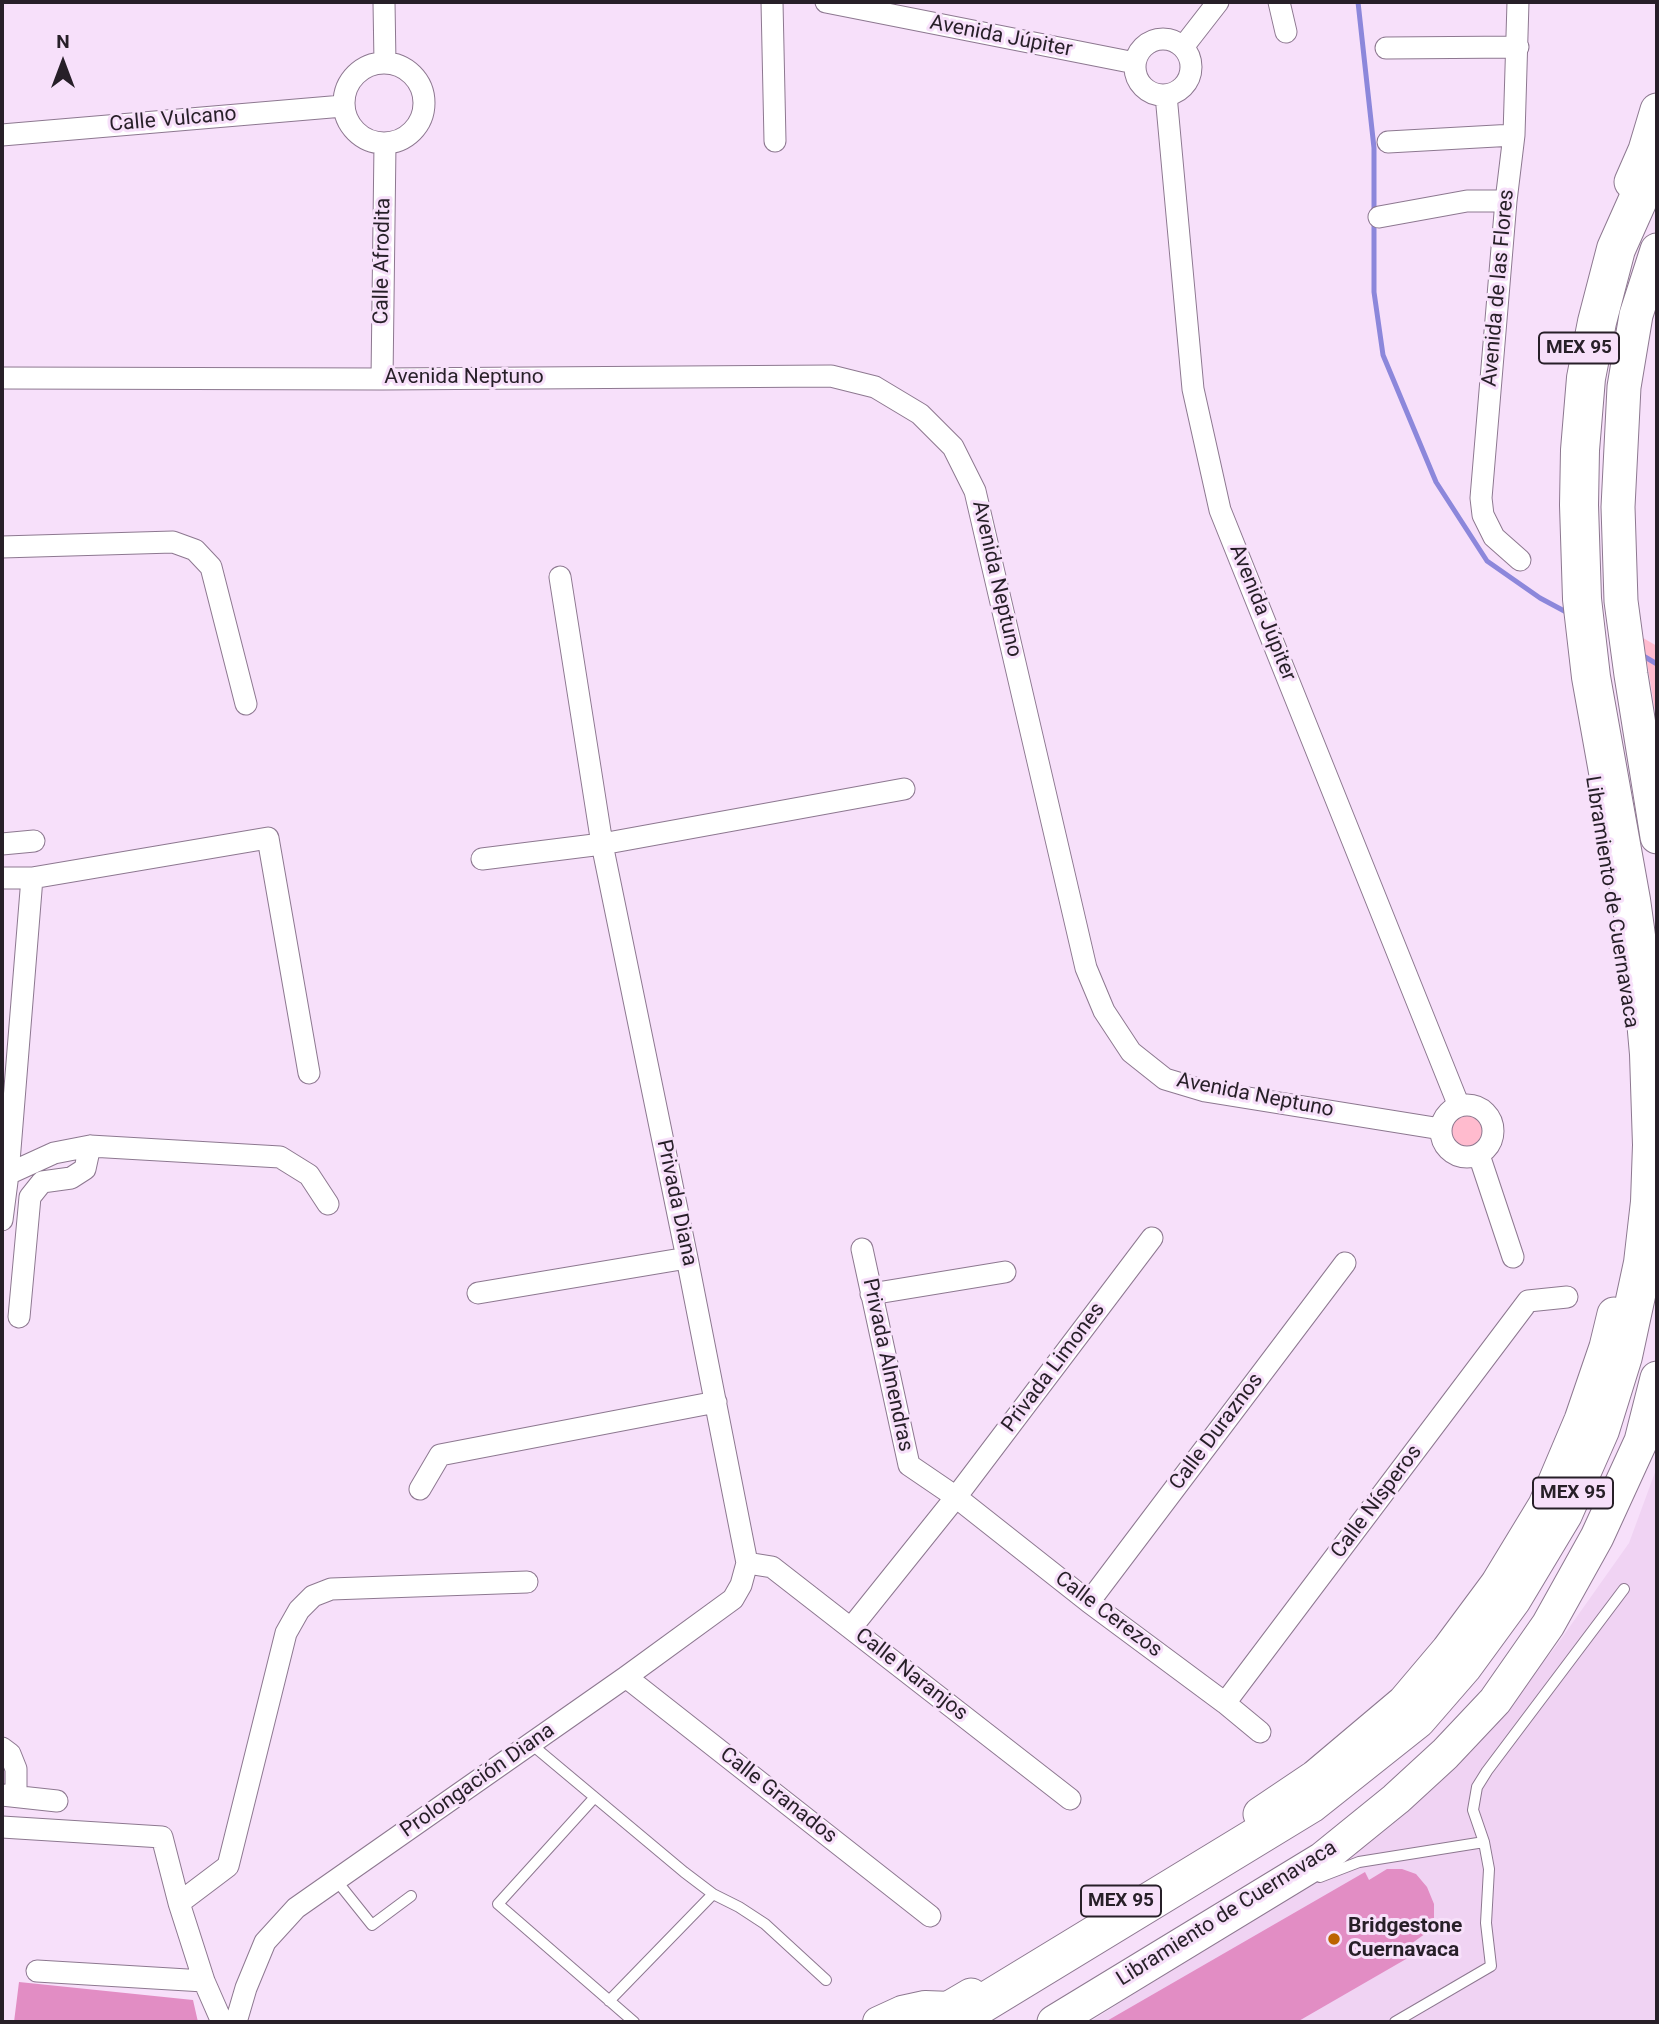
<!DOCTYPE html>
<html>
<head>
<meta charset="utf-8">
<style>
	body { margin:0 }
	#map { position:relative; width:1659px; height:2024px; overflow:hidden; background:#f7e0fa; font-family:Roboto,sans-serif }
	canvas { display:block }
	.frame { position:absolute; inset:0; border:4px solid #271f28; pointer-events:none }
	.north { position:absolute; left:28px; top:28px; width:70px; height:70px; -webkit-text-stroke:5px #f7e0fa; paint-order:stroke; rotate:0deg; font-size:19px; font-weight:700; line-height:28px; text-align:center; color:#271f28 }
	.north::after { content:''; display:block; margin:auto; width:24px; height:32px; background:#271f28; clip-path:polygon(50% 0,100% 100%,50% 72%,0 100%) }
</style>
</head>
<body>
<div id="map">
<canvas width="1659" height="2024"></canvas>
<div class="frame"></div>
<div class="north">N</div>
</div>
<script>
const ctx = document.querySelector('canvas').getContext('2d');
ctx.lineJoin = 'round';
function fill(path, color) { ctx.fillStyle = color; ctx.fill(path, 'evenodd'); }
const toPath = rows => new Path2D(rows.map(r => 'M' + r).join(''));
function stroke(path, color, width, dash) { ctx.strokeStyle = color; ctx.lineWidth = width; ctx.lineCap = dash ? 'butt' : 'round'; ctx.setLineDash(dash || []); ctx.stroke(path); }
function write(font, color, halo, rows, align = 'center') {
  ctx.font = font + ' Roboto,sans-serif'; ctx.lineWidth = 6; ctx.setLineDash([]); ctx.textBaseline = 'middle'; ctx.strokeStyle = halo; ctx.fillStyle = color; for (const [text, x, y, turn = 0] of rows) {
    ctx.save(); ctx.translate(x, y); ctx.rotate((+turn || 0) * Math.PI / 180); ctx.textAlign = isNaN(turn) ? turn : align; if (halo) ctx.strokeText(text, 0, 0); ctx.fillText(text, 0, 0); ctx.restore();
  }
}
const built = toPath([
	[1657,1467,1657,2022,1090,2022,1310,1880,1473,1743,1554,1649,1629,1543]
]);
const green = toPath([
	[1643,638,1657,646,1657,723],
	'1448 1132a20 20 0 1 1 40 0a20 20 0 1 1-40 0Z'
]);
const stream = toPath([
	[1358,2,1374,148,1374,292,1383,355,1436,482,1487,561,1540,598,1568,613],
	[1640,654,1657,664]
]);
const building = toPath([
	[1387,1869,1402,1869,1416,1874,1427,1887,1434,1904,1434,1920,1429,1931,1408,1946,1413,1955,1297,2022,1105,2022,1365,1872,1369,1880],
	[19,1982,193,2000,198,2022,14,2022]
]);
const lane = toPath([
	[531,1744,684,1872,713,1894,739,1907,765,1924,826,1980],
	[594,1798,498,1904,634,2022],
	[1320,1877,1359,1862,1484,1842],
	[336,1880,372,1925,411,1896],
	[609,2001,713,1894],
	[1395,2022,1491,1966,1486,1923,1489,1869,1484,1842,1473,1810,1477,1787,1487,1771,1624,1589]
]);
const street = toPath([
	[384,2,385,63],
	[772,2,775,141],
	[826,2,1135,63],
	[1279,2,1286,32],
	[1518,2,1514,135,1506,201,1481,498,1483,515,1494,537,1520,560],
	'1135 67a28 28 0 1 1 56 0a28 28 0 1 1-56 0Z',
	[1183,47,1218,2],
	[1386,48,1518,47],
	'344 103a40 40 0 1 1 80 0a40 40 0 1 1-80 0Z',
	[1166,95,1193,389,1220,510,1459,1106],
	[2,135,343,106],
	[1388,142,1514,135],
	[1379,217,1467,201,1506,201],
	[2,378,382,379,831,376,875,387,920,414,953,447,975,491,1086,968,1104,1011,1131,1052,1165,1079,1205,1091,1441,1129],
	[382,379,385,144],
	[2,547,173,542,195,550,211,567,246,704],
	[2,844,34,841],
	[482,859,602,844,904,789],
	[2,878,32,878,268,838,309,1073],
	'1441 1131a26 26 0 1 1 52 0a26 26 0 1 1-52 0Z',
	[1479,1155,1513,1257],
	[8,1174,54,1153,90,1146,280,1157,309,1175,328,1204],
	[2,1220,8,1174,32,878],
	[862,1249,909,1465,956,1497,1089,1602,1225,1703,1260,1732],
	[478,1293,687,1258],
	[871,1294,1005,1272],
	[19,1317,30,1197,42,1182,71,1178,85,1169,90,1146],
	[420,1489,440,1455,716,1402],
	[747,1563,772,1567,1070,1799],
	[1089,1602,1345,1263],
	[851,1628,956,1497,1152,1238],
	[626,1677,930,1916],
	[1225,1703,1528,1301,1567,1297],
	[2,1748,10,1754,16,1769,16,1796],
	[2,1795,57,1801],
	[2,1827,162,1837,179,1903,204,1981,222,2022],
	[179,1903,228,1866,286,1633,299,1610,313,1596,331,1589,527,1582],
	[37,1971,204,1981],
	[236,2022,246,1988,265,1942,296,1908,626,1677,733,1599,741,1585,747,1563,687,1258,602,844,560,577]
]);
const secondary = toPath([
	[878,2022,902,2011,925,2006,952,2007]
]);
const primary = toPath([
	[1631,182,1645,150,1657,110],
	[1657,250,1636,315,1624,387,1618,507,1621,601,1631,675,1657,837],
	[1260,1814,1315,1777,1404,1702,1448,1650,1497,1584,1545,1505,1581,1420,1606,1347,1614,1314],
	[925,2022,971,1995],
	[1054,2022,1322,1859,1396,1799,1445,1754,1495,1701,1548,1625,1597,1537,1641,1441,1657,1378]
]);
const highway = toPath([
	[952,2022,1310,1804,1417,1719,1463,1666,1512,1599,1563,1514,1600,1430,1623,1356,1643,1263,1650,1202,1652,1145,1649,1054,1643,986,1631,900,1591,677,1582,599,1579,505,1580,450,1586,378,1597,322,1616,249,1657,157]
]);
const markers = [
	[1334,1939,7,"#bc6300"]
];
const shields = [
	[1579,348,80],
	[1573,1493,80],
	[1121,1901,80]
];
const shieldNames = [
	["MEX 95",1579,348],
	["MEX 95",1573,1493],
	["MEX 95",1121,1901]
];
const streetNames = [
	["Avenida Júpiter",1001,37,11],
	["Calle Vulcano",173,120,-5],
	["Calle Afrodita",383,261,-89],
	["Avenida de las Flores",1499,288,-85],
	["Avenida Neptuno",464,378],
	["Avenida Neptuno",996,579,77],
	["Avenida Júpiter",1262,613,68],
	["Libramiento de Cuernavaca",1611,902,81],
	["Avenida Neptuno",1255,1096,11],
	["Privada Diana",676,1203,78],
	["Privada Almendras",887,1365,78],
	["Privada Limones",1054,1368,-53],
	["Calle Duraznos",1217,1432,-53],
	["Calle Nísperos",1377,1502,-53],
	["Calle Cerezos",1108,1615,37],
	["Calle Naranjos",911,1675,38],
	["Prolongación Diana",478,1781,-35],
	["Calle Granados",778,1796,38],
	["Libramiento de Cuernavaca",1227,1914,-32]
];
const poiNames = [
	["Bridgestone",1348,1927],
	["Cuernavaca",1348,1951]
];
fill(built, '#f0d3f3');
fill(green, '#ffbbce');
stroke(stream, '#8c87db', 5);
fill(building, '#e28dc4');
stroke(lane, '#8d7890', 12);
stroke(street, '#8d7890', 23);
stroke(secondary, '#8d7890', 32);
stroke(primary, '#8d7890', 35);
stroke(highway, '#8d7890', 40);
stroke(lane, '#fff', 10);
stroke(street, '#fff', 21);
stroke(secondary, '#fff', 30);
stroke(primary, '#fff', 33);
stroke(highway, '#fff', 38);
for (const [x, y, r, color] of markers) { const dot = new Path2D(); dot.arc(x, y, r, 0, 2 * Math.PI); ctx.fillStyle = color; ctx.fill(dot); stroke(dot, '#f7e0fa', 2.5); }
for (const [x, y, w] of shields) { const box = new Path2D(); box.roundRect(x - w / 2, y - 15.5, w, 31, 5); ctx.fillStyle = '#f7e0fa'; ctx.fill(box); stroke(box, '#271f28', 2); }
write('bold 19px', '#271f28', null, shieldNames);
write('21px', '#271f28', '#f7e0fa', streetNames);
write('bold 21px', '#271f28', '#f7e0fa', poiNames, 'left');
</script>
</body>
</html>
